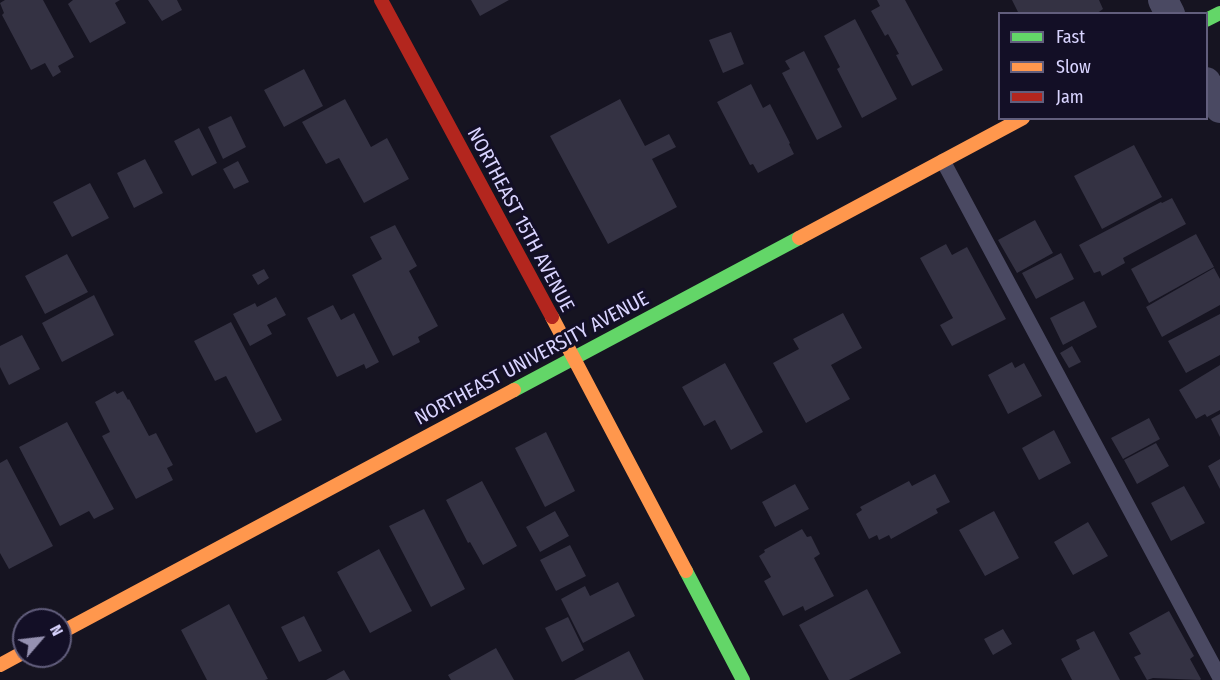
<!DOCTYPE html>
<html>
<head>
<meta charset="utf-8">
<style>
	body { margin:0 }
	#map { position:relative; width:1220px; height:680px; overflow:hidden; background:#161421; font-family:"Fira Sans Condensed",sans-serif }
	canvas { display:block }
	.legend { position:absolute; left:998px; top:12px; width:210px; height:108px; box-sizing:border-box; background:#130f26; border:2px solid #625e7d; margin:0; padding:8px 10px; list-style:none; font-size:18px; color:#d9d4ff }
	.legend li { display:flex; align-items:center; gap:12px; height:30px }
	.legend b { width:30px; border:2px solid #625e7d }
	.north { position:absolute; left:12px; top:608px; width:60px; height:60px; box-sizing:border-box; background:#130f26; border:2px solid #625e7d; border-radius:50%; rotate:62deg; font-size:16px; font-weight:700; line-height:24px; text-align:center; color:#d9d4ff }
	.north::after { content:''; display:block; margin:auto; width:21px; height:27px; background:#9591b1; clip-path:polygon(50% 0,100% 100%,50% 72%,0 100%) }
</style>
</head>
<body>
<div id="map">
<canvas width="1220" height="680"></canvas>
<ul class="legend">
<li><b style="height:8px;background:#63d668"></b>Fast</li>
<li><b style="height:8px;background:#ff974d"></b>Slow</li>
<li><b style="height:8px;background:#b3261e"></b>Jam</li>
</ul>
<div class="north">N</div>
</div>
<script>
const ctx = document.querySelector('canvas').getContext('2d');
ctx.lineJoin = 'round';
function fill(path, color) { ctx.fillStyle = color; ctx.fill(path, 'evenodd'); }
const toPath = rows => new Path2D(rows.map(r => 'M' + r).join(''));
function stroke(path, color, width, dash) { ctx.strokeStyle = color; ctx.lineWidth = width; ctx.lineCap = dash ? 'butt' : 'round'; ctx.setLineDash(dash || []); ctx.stroke(path); }
function write(font, color, halo, rows, align = 'center') {
  ctx.font = font + ' "Fira Sans Condensed",sans-serif'; ctx.lineWidth = 6; ctx.setLineDash([]); ctx.textBaseline = 'middle'; ctx.strokeStyle = halo; ctx.fillStyle = color; for (const [text, x, y, turn = 0] of rows) {
    ctx.save(); ctx.translate(x, y); ctx.rotate((+turn || 0) * Math.PI / 180); ctx.textAlign = isNaN(turn) ? turn : align; if (halo) ctx.strokeText(text, 0, 0); ctx.fillText(text, 0, 0); ctx.restore();
  }
}
const building = toPath([
	[5,0,43,0,74,57,58,66,61,72,53,77,45,63,31,70,2,15,4,13,0,3],
	[73,0,120,0,115,3,126,23,90,43,68,4],
	[148,0,177,0,182,10,162,21],
	[471,0,509,0,480,16],
	[877,0,905,0,943,70,912,86,896,55,899,54,888,34,885,36,871,11,880,6],
	[1012,0,1099,0,1103,9,1096,14,1019,14],
	[855,19,897,99,862,118,837,69,840,67,824,36],
	[731,32,744,64,723,73,709,40],
	[804,51,842,127,817,140,782,73,790,69,785,61],
	[304,69,323,106,284,127,264,90],
	[751,84,763,108,770,104,790,143,789,144,794,154,758,173,753,164,750,165,717,102],
	[345,99,371,147,387,138,409,179,364,203,339,158,326,164,302,122],
	[620,99,645,146,669,134,676,147,652,159,677,207,608,244,550,136],
	[231,116,246,147,223,159,208,127],
	[199,128,217,163,192,176,174,141],
	[1134,145,1162,197,1102,229,1074,176],
	[145,159,163,193,134,208,117,173],
	[238,161,249,182,234,189,223,169],
	[90,183,109,218,72,237,53,202],
	[1172,198,1186,224,1123,258,1125,263,1102,276,1100,271,1094,273,1079,245,1161,202,1162,203],
	[1035,220,1053,253,1017,273,998,240],
	[395,225,417,266,409,271,438,326,418,337,420,342,393,356,352,275,382,259,370,237],
	[1196,234,1214,267,1149,303,1131,269],
	[946,244,952,255,967,247,1006,319,952,346,940,325,953,318,920,258],
	[1061,253,1074,279,1036,299,1022,273],
	[67,254,88,292,45,314,25,276],
	[1214,268,1220,279,1220,305,1162,337,1146,307],
	[264,269,269,278,258,285,252,275],
	[94,295,114,335,62,362,42,323],
	[276,297,286,315,267,325,272,334,250,346,233,314,255,303,257,307],
	[1084,301,1097,327,1063,345,1050,318],
	[333,305,341,320,354,313,379,362,366,369,364,364,337,377,307,318],
	[843,313,862,348,831,365,850,399,806,423,773,363,799,349,793,339],
	[1220,314,1220,355,1186,373,1168,341],
	[231,322,282,420,256,433,226,376,215,381,194,341],
	[22,335,40,369,9,385,0,367,0,346],
	[1072,346,1081,362,1069,368,1060,353],
	[1012,362,1015,368,1024,363,1042,396,1008,414,988,375],
	[725,363,763,432,731,450,715,420,704,426,682,387],
	[1220,365,1220,410,1207,417,1205,414,1196,419,1179,390],
	[115,391,117,394,123,391,128,400,129,399,149,436,156,433,173,465,167,468,173,480,136,499,102,436,110,432,95,402],
	[1220,414,1220,437,1211,419],
	[1149,418,1160,439,1123,459,1111,438],
	[67,422,114,509,94,519,89,511,60,526,19,447],
	[1054,430,1071,463,1039,480,1022,448],
	[546,432,575,491,545,507,515,448],
	[1156,443,1169,466,1137,484,1124,460],
	[7,459,53,546,9,569,0,553,0,463],
	[1220,459,1220,489,1208,466],
	[935,474,950,502,936,509,938,513,891,539,889,535,879,540,877,535,869,539,856,514,862,510,860,507,909,481,912,486],
	[482,481,517,546,483,565,470,542,468,543,446,500],
	[795,484,809,509,775,527,762,502],
	[1184,486,1205,523,1171,541,1151,503],
	[424,509,465,589,431,607,389,526],
	[555,511,569,536,540,552,526,527],
	[994,511,1019,558,985,576,959,530],
	[1088,522,1108,556,1073,575,1054,542],
	[802,529,807,537,811,536,820,554,814,558,834,596,805,611,803,606,783,616,764,581,771,577,759,556,765,552,764,550],
	[570,545,586,576,556,591,540,560],
	[379,549,412,611,370,633,337,572],
	[618,582,635,616,583,643,561,599,585,586,590,596],
	[867,589,901,653,849,680,829,680,799,625],
	[229,604,268,679,265,680,207,680,181,630],
	[1169,611,1194,656,1190,659,1201,679,1200,680,1153,678,1147,680,1134,657,1141,654,1129,633],
	[304,616,322,651,299,662,281,627],
	[568,617,584,650,562,662,545,628],
	[1003,629,1012,644,993,655,984,639],
	[1094,631,1120,680,1072,680,1061,659,1080,649,1076,640],
	[496,648,514,680,451,680,448,675],
	[629,651,644,680,574,680],
	[344,670,350,680,326,680]
]);
const lane = toPath([
	[943,161,1220,678]
]);
const street = toPath([
	[1163,0,1170,14],
	[1206,82,1220,108]
]);
const fast = toPath([
	[1206,20,1220,13],
	[514,390,799,238],
	[686,571,743,680]
]);
const slow = toPath([
	[799,238,1023,118],
	[552,317,686,571],
	[60,633,514,390],
	[0,665,24,652]
]);
const jam = toPath([
	[381,0,552,317]
]);
const streetNames = [
	["NORTHEAST 15TH AVENUE",520,220,62],
	["NORTHEAST UNIVERSITY AVENUE",532,359,-28]
];
fill(building, '#343243');
stroke(lane, '#4a4962', 15);
stroke(street, '#4a4962', 30);
stroke(fast, '#63d668', 14);
stroke(slow, '#ff974d', 14);
stroke(jam, '#b3261e', 14);
write('20px', '#d9d4ff', '#130f26', streetNames);
</script>
</body>
</html>
